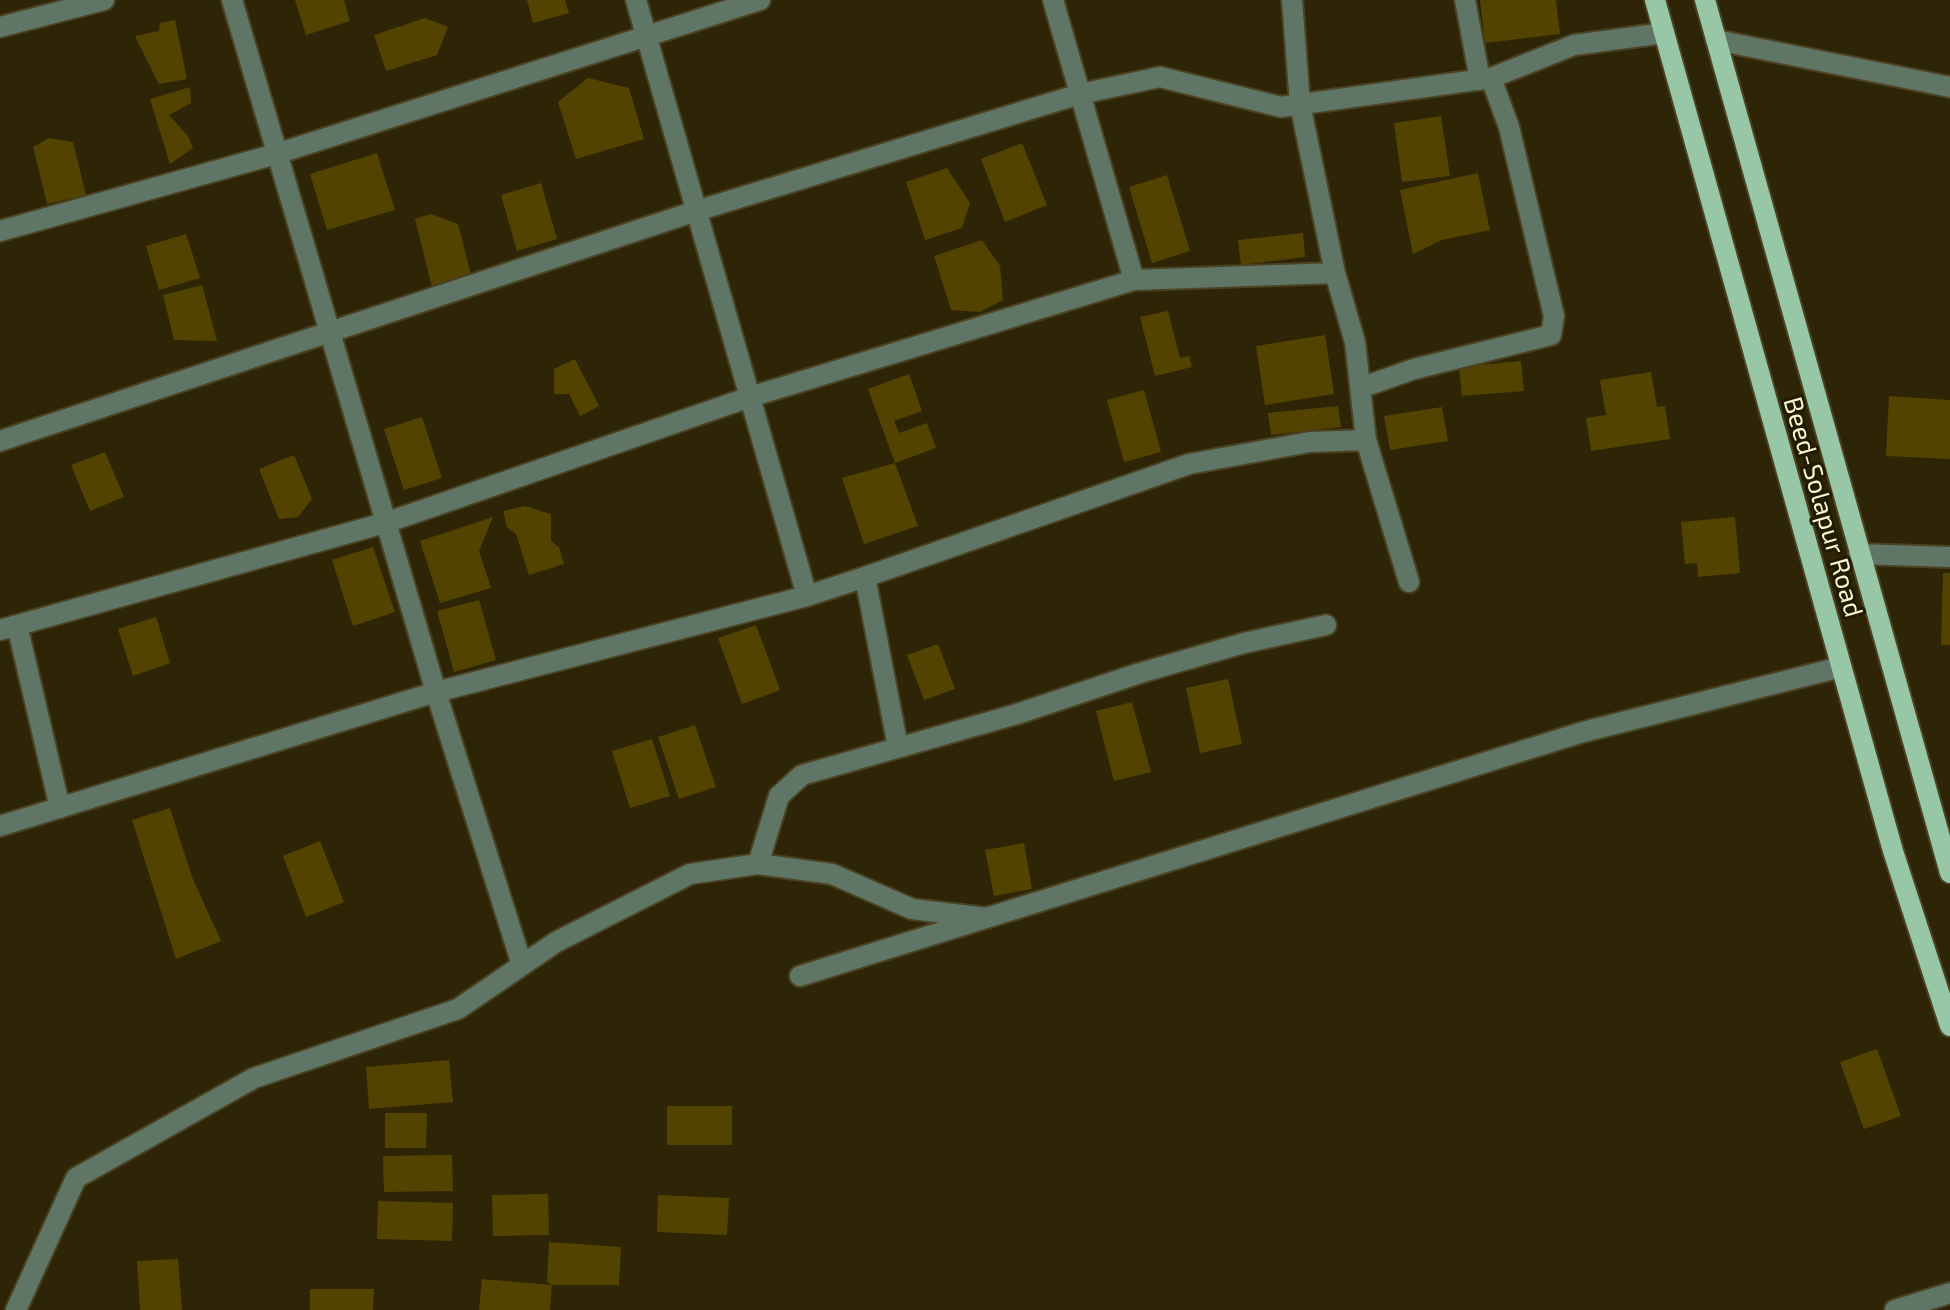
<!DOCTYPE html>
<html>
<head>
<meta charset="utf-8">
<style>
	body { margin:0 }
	canvas { display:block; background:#2d2506 }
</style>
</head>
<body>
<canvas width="1950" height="1310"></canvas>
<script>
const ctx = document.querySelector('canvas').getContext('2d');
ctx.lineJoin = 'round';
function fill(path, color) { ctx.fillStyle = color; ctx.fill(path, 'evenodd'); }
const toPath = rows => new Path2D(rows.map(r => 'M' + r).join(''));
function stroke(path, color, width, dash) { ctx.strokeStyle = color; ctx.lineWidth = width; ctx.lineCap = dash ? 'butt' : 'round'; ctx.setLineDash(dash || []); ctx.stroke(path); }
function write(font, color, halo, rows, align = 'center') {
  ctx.font = font + ' "Exo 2",sans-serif'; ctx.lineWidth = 6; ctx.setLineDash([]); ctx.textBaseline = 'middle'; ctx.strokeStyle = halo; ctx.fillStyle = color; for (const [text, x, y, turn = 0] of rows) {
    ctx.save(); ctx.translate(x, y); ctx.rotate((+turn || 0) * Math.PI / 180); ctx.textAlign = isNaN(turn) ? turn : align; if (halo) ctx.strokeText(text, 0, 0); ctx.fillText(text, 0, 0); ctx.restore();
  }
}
const building = toPath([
	[295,0,344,0,350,21,306,35],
	[527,0,565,0,569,13,533,23],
	[1480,0,1556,0,1560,34,1485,43],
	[425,18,448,27,437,55,386,71,374,35],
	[175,20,187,79,159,84,135,36,159,31,160,23],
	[588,78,629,88,644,139,576,159,558,102],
	[190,87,191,103,169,115,188,136,193,148,170,164,150,99],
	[1441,116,1450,176,1402,182,1394,123],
	[49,138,73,142,86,195,47,204,33,147],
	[1022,143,1047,205,1005,222,981,159],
	[377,153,395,210,327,230,310,174],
	[947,168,970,203,962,228,925,240,906,182],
	[1478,173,1490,230,1442,240,1413,254,1400,190],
	[1167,175,1190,251,1152,263,1129,187],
	[541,183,557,239,517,251,501,195],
	[431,214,458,224,472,279,432,288,415,219],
	[1303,233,1305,257,1241,265,1238,240],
	[186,234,200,278,159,290,146,246],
	[982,240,1000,266,1003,300,980,312,951,310,934,256],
	[202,285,217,341,174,340,163,295],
	[1168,311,1180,358,1189,356,1192,367,1155,376,1140,317],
	[1325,335,1334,394,1265,405,1256,346],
	[575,359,599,406,580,416,569,394,554,394,554,369],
	[1521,361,1524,391,1462,396,1459,367],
	[1651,372,1657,407,1665,406,1670,439,1591,451,1586,418,1606,415,1600,380],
	[909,374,922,411,894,421,899,433,927,423,936,448,895,463,918,526,864,544,842,478,895,463,868,389],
	[1144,390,1161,452,1124,462,1107,400],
	[1889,396,1950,400,1950,459,1886,456],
	[1338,406,1341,427,1271,435,1268,413],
	[1442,407,1448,441,1390,450,1384,416],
	[422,417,442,478,404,490,384,429],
	[105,452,124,497,90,511,71,465],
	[294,455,312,499,298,517,279,519,259,469],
	[525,506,551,514,551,541,559,547,564,564,529,575,516,534,507,527,503,511],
	[493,517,479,551,491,588,440,603,420,541],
	[1735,517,1740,573,1698,577,1697,563,1685,564,1681,522],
	[373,547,395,612,353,626,332,560],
	[1943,573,1950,573,1950,645,1941,645],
	[479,600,496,660,454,672,437,611],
	[156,617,170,663,133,676,118,629],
	[756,625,780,690,742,704,718,638],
	[938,644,955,689,924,700,907,655],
	[1228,679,1242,744,1200,753,1186,688],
	[1132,702,1151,772,1114,781,1096,711],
	[695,725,716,787,679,799,658,737],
	[652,739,670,796,630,808,612,751],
	[170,808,192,877,221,941,176,959,132,820],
	[320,841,344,902,306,917,283,856],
	[1024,843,1032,889,994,896,985,850],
	[1877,1049,1901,1116,1864,1129,1840,1062],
	[449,1060,453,1102,369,1109,366,1067],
	[667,1106,732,1106,732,1145,667,1145],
	[385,1113,427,1113,426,1148,385,1148],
	[452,1155,453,1191,384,1192,383,1156],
	[548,1194,549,1235,493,1236,492,1195],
	[658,1195,729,1198,727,1235,657,1232],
	[378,1201,453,1203,452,1241,377,1239],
	[549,1242,621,1247,619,1285,552,1285,550,1310,479,1310,482,1279,552,1285,547,1282],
	[178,1259,182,1310,140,1310,137,1261],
	[310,1289,374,1289,373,1310,310,1310]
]);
const minor = toPath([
	[232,0,436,692,522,965],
	[636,0,807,596,865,577,898,747],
	[1053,0,1134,280],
	[1292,0,1300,104,1335,273,1355,342,1366,440,1409,582],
	[1465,0,1480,80],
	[0,27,104,0],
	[1716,40,1950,87],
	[0,231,276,154,760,0],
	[1363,387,1414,369,1551,335,1554,316,1509,127,1491,78],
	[0,441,696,211,1080,94,1160,77,1281,107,1491,78,1574,45,1664,33],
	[1859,554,1950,557],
	[865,577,1189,464,1310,442,1366,440],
	[17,625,60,808],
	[0,630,388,522,750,397,1134,280,1335,273],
	[0,826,436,692,807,596],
	[758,864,779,796,802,775,1017,714,1140,673,1244,643,1326,625],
	[800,976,1583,732,1841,667],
	[16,1310,76,1178,254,1078,458,1009,556,942,690,874,758,864,832,874,912,909,987,918],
	[1895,1310,1950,1293]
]);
const major = toPath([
	[1655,0,1893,851,1950,1026],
	[1705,0,1950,873]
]);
const streetNames = [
	["Beed-Solapur Road",1823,507,74]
];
fill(building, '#524300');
stroke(minor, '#4a4223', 24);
stroke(major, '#4a4223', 24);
stroke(minor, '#5f7666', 20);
stroke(major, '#97c7a7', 20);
write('26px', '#fbf4d6', '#231b00', streetNames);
</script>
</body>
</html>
